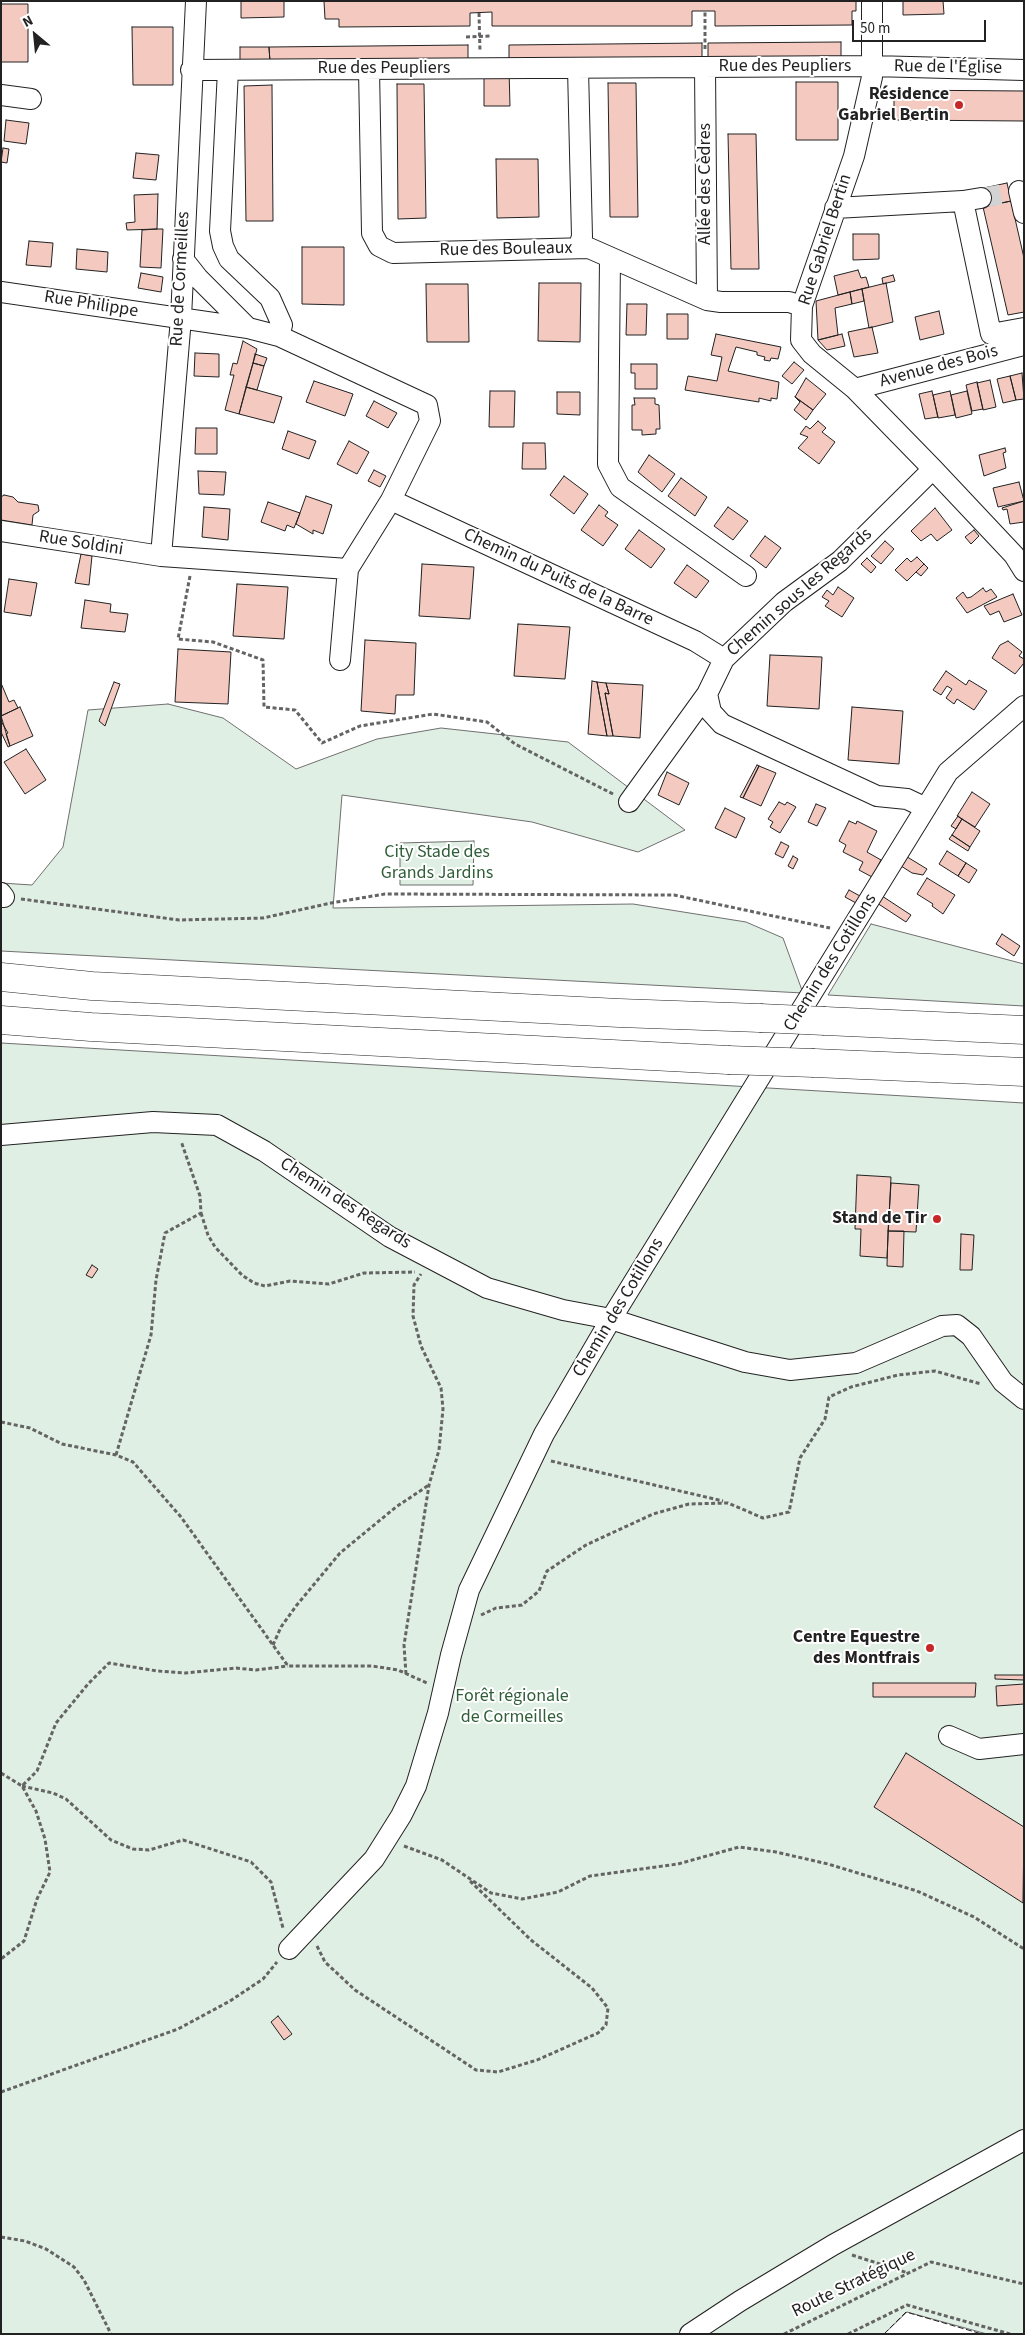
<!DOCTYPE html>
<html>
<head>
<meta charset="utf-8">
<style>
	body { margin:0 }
	#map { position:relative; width:1025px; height:2335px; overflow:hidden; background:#fff; font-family:"Source Sans 3",sans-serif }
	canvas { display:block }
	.frame { position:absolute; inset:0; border:2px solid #222; pointer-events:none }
	.north { position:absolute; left:10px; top:10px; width:50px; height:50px; -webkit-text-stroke:4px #fff; paint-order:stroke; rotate:332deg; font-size:14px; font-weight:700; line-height:20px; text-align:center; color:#222 }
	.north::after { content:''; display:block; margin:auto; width:18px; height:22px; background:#222; clip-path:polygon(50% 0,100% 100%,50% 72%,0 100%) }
	.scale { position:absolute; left:852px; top:20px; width:134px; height:22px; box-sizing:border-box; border:2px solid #222; border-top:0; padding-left:6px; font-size:15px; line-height:18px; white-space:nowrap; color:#222; -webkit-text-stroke:4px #fff; paint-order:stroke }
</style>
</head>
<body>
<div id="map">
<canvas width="1025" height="2335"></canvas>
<div class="frame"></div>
<div class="north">N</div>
<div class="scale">50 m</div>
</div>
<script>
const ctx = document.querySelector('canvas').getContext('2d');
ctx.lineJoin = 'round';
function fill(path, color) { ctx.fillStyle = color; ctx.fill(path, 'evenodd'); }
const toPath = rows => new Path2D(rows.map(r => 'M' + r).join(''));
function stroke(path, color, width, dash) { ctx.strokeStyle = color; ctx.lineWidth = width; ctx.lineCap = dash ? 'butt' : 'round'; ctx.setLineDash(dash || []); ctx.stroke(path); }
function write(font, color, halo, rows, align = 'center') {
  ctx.font = font + ' "Source Sans 3",sans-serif'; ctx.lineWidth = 4; ctx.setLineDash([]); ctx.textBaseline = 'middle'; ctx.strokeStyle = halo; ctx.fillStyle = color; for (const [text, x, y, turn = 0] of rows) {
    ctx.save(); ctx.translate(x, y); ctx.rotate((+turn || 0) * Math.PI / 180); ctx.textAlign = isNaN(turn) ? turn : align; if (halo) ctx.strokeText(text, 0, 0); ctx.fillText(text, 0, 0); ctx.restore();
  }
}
const green = toPath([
	[168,704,223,718,296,769,377,739,441,728,568,742,685,830,638,852,532,822,342,795,333,908,633,904,746,922,783,938,803,993,1,951,1,883,32,885,63,847,88,710,168,704],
	[474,841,473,885,400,885,400,843,474,841],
	[871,924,1024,964,1024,1006,828,995,871,924],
	[1,1043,1024,1103,1024,2334,987,2334,907,2312,884,2334,1,2334,1,1043]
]);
const building = toPath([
	[241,1,284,1,284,17,241,18,241,1],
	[324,1,856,1,856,11,852,11,852,25,715,26,715,11,692,11,692,26,492,26,492,12,470,13,470,26,339,27,339,19,325,19,324,1],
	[903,1,943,1,944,14,903,15,903,1],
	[1,4,28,4,28,62,1,62,1,4],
	[132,27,173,27,173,85,133,85,132,27],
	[841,42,841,57,708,58,708,43,841,42],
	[702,43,702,58,509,61,509,45,702,43],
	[468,45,468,60,270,62,269,47,468,45],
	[240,47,269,47,270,62,240,63,240,47],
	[509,69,510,106,484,106,484,73,509,69],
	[796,82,838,82,838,140,796,140,796,82],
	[608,83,636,83,638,217,610,217,608,83],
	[397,84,424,84,426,218,398,219,397,84],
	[272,85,273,221,246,221,244,86,272,85],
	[894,90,1024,91,1024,121,894,120,894,90],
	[6,120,29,123,26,144,4,141,6,120],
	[728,134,756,134,759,269,731,269,728,134],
	[3,148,9,149,7,163,1,162,3,148],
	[136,153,159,155,156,180,133,178,136,153],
	[496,159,538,159,539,217,497,218,496,159],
	[1007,183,1011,201,983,207,979,189,1007,183],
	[158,194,157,229,127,230,126,223,135,222,134,195,158,194],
	[1011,201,1024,258,1024,312,1008,315,983,207,1011,201],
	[157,229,163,229,161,268,140,267,142,230,157,229],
	[853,234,879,234,879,259,853,260,853,234],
	[29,241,53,243,51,267,26,265,29,241],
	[302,247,344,247,344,305,302,304,302,247],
	[77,249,108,252,107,272,76,269,77,249],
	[858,270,861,278,866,277,869,287,838,295,834,276,858,270],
	[141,273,163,277,161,292,138,288,141,273],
	[893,275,895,281,883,284,882,278,893,275],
	[539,283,581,283,580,342,538,341,539,283],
	[886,283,893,322,869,328,862,289,886,283],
	[426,284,468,284,469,342,427,342,426,284],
	[862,289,864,301,852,304,850,292,862,289],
	[850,292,852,304,835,308,838,335,818,340,816,301,850,292],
	[627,304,647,304,646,335,626,335,627,304],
	[939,311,944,334,920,340,915,317,939,311],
	[667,314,688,314,688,339,667,339,667,314],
	[872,327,878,353,854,357,848,332,872,327],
	[716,334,781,347,778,359,771,358,770,361,764,360,765,357,757,355,757,352,736,347,728,371,779,382,777,399,771,398,771,401,759,398,759,402,685,390,688,376,717,381,722,357,711,355,716,334],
	[842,334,845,346,827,350,818,340,842,334],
	[243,341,257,349,239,414,225,410,234,375,230,375,233,363,237,364,243,341],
	[195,353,219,354,219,377,194,376,195,353],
	[255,354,267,358,264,366,253,363,255,354],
	[794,362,804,370,792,384,782,376,794,362],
	[253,363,264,366,257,390,246,387,253,363],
	[631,364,657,364,657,389,635,389,635,373,631,373,631,364],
	[1022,373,1024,399,1016,400,1010,376,1022,373],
	[1010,376,1016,400,1003,403,997,379,1010,376],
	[806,378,826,394,813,410,795,397,806,378],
	[990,380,996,407,983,410,977,383,990,380],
	[314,381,353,394,345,416,306,402,314,381],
	[977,382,983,409,972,411,966,385,977,382],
	[246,387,282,397,274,423,239,414,246,387],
	[490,391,515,391,514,427,489,427,490,391],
	[932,391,938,417,925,419,919,394,932,391],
	[950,391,955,415,938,418,933,395,950,391],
	[967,391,972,414,956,418,951,395,967,391],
	[557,392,580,392,580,415,557,414,557,392],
	[795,397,813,410,806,420,794,410,800,402,795,397],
	[634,398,655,398,655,404,659,405,660,429,656,429,656,434,642,435,642,430,632,430,632,405,635,405,634,398],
	[374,401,397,413,388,428,366,416,374,401],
	[818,421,826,428,822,432,835,442,819,464,798,448,808,437,800,434,806,426,810,429,818,421],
	[196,428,217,428,217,454,195,454,196,428],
	[288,431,316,441,309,459,282,449,288,431],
	[349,441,369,452,357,474,337,464,349,441],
	[523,443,545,443,546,469,522,469,523,443],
	[1005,448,1006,452,1003,453,1006,468,984,476,979,455,1005,448],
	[649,455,675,474,662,492,638,472,649,455],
	[374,470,386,476,380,487,368,481,374,470],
	[198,471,226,472,224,495,199,494,198,471],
	[564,476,588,494,574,514,550,495,564,476],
	[681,478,707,497,695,516,668,496,681,478],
	[1019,482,1024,501,998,507,993,488,1019,482],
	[4,495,13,497,18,502,38,505,39,511,33,515,32,525,1,520,1,497,4,495],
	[306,496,332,505,323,534,313,530,313,534,296,524,306,496],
	[1024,501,1024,522,1010,524,1007,509,1003,510,1002,508,1024,501],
	[268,502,300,513,294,528,287,525,285,531,261,522,268,502],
	[599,505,608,512,605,516,618,525,603,546,581,530,599,505],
	[204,507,230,509,228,540,202,537,204,507],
	[728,507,748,521,733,540,714,526,728,507],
	[935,508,952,530,937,541,931,534,921,541,911,531,935,508],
	[639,530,665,549,651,568,625,549,639,530],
	[974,530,979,536,971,544,965,537,974,530],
	[765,536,781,548,766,568,750,556,765,536],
	[885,541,894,549,881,564,871,556,885,541],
	[81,554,92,556,89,585,75,583,81,554],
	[917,557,924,564,907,581,895,570,907,558,911,562,917,557],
	[867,558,876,567,871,573,861,564,867,558],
	[422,564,474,567,470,619,419,616,422,564],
	[924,564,928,568,921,576,916,572,924,564],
	[687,565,709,581,696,598,674,583,687,565],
	[9,579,37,583,31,616,4,612,9,579],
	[237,584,288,587,284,639,233,636,237,584],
	[838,587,854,598,842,617,825,606,829,601,822,597,827,590,833,595,838,587],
	[983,588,986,592,991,589,997,597,967,613,956,598,963,592,967,598,971,597,983,588],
	[1013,594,1022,615,1004,622,999,611,990,615,984,606,1013,594],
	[85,600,111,604,110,612,128,614,125,632,81,628,85,600],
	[518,624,570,627,565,679,514,676,518,624],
	[365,640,416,643,414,695,396,695,395,714,361,711,365,640],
	[1008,641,1022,652,1019,656,1024,659,1024,663,1015,674,992,658,1000,645,1008,641],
	[178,649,231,652,228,704,175,702,178,649],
	[770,655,822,657,819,709,767,706,770,655],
	[946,671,966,685,969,680,987,691,974,710,957,699,954,704,946,698,952,689,947,686,941,695,933,690,946,671],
	[592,681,597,682,607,736,588,734,592,681],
	[114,682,120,684,105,726,99,721,114,682],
	[597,682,606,683,609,694,605,693,613,736,607,736,597,682],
	[1,683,9,702,14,700,18,708,1,716,1,683],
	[606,683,643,685,640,738,613,736,605,693,609,694,606,683],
	[20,707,33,736,10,746,1,716,20,707],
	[852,707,903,711,899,764,848,760,852,707],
	[1,721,8,733,6,734,10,746,8,747,1,732,1,721],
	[26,749,46,780,25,794,4,762,26,749],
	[757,765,759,766,743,798,740,797,757,765],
	[759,766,776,773,761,806,743,798,759,766],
	[667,772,689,783,679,805,658,795,667,772],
	[972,792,990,804,975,827,957,816,972,792],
	[779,802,785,805,787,802,796,807,780,833,770,827,773,822,768,819,779,802],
	[816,804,826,808,817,826,808,822,816,804],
	[725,808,745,818,736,838,715,828,725,808],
	[958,816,962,819,956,829,951,826,958,816],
	[962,819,980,831,970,847,952,835,962,819],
	[849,821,856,824,857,821,877,831,867,852,881,860,872,877,859,870,863,862,843,852,846,845,839,841,849,821],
	[952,835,970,847,968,851,949,839,952,835],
	[781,842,789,846,783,858,775,854,781,842],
	[947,851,966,863,958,876,939,864,947,851],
	[904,855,927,869,923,875,912,873,898,864,904,855],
	[793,856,798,859,793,869,788,866,793,856],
	[966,863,977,870,969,883,958,876,966,863],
	[927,878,955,895,943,914,932,906,933,904,917,894,927,878],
	[849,890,860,896,856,903,845,897,849,890],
	[882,896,911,915,906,922,877,903,882,896],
	[1002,934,1020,946,1014,956,996,944,1002,934],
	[857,1175,891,1177,887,1258,860,1256,861,1229,855,1229,857,1175],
	[891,1183,919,1185,916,1232,888,1231,891,1183],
	[888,1231,904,1231,903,1267,887,1266,888,1231],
	[961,1234,974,1235,972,1270,960,1270,961,1234],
	[92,1265,98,1269,92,1278,86,1275,92,1265],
	[995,1675,1024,1675,1024,1680,995,1679,995,1675],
	[873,1683,976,1683,975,1697,873,1697,873,1683],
	[1024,1684,1024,1704,997,1706,996,1686,1024,1684],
	[906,1753,1024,1827,1023,1903,874,1807,906,1753],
	[278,2016,292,2034,284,2040,271,2022,278,2016]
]);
const minorTunnel = toPath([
	[981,198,1009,193]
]);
const path = toPath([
	[479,13,480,52],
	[466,37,492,36],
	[705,49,705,11],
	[190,576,178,639,213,642,263,660,264,707,295,710,322,743,360,726,433,714,487,722,515,744,613,794],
	[21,899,179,920,263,918,331,903,385,894,674,895,830,928],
	[201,1213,208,1235,215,1247,242,1275,254,1283,265,1286,290,1281,329,1284,364,1273,415,1272],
	[1,1422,30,1428,62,1444,116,1455,133,1462,181,1517,288,1666,372,1666,398,1670,427,1683],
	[116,1455,151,1335,156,1280,165,1233,201,1213,200,1196,181,1141],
	[551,1461,723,1501],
	[481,1615,496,1608,522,1605,539,1591,547,1571,586,1545,653,1514,689,1504,728,1503,763,1518,789,1512,800,1458,825,1419,829,1397,851,1387,898,1375,935,1371,981,1384],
	[273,1645,281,1627,296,1606,340,1553,396,1507,429,1485],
	[406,1674,404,1645,429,1485,439,1450,443,1409,441,1388,421,1346,413,1316,414,1285,421,1274],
	[1,1773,22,1786,36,1811,45,1839,50,1872,37,1899,24,1941,1,1959],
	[23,1785,37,1771,56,1723,88,1684,109,1663,157,1671,185,1673,236,1668,256,1670,288,1666],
	[22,1786,53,1793,66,1799,111,1840,133,1849,149,1850,183,1840,251,1862,271,1882,283,1928],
	[404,1846,442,1860,491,1893,522,1899,558,1892,590,1876,678,1864,739,1847,776,1852,828,1864,917,1891,974,1917,1024,1949],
	[317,1946,325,1962,355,1990,476,2070,498,2072,537,2060,598,2033,606,2025,608,2008,592,1988,531,1940,469,1880],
	[1,2092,178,2029,230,2001,263,1979,277,1962],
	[1,2237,25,2241,46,2249,74,2267,84,2280,111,2334],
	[852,2255,908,2273],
	[784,2334,931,2262,1024,2284],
	[848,2334,907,2305,1010,2334]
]);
const minor = toPath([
	[872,1,872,77,854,156,802,306,801,340,812,354,855,389,933,469,1014,555,1024,571],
	[705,67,707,300],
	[369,69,372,233,379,246,393,253,589,248,707,300,721,302,789,302,802,306],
	[191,70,872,66,1024,70],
	[228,70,220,231,223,246,229,259,270,298,282,325,279,336],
	[1,95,31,99],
	[1019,191,1024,213],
	[963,201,991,334,1024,328],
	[835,208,963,201,981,198],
	[578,248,582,237,578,68],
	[610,258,608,464,620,487,746,576],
	[183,259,198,278,248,328],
	[1,292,248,328,279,336,427,405,430,421,391,500,695,641,724,659],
	[855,389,1024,345],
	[1,531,161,556,348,569,391,500],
	[161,556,181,318,196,1],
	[340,660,348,569],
	[707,694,711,712,722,724,877,796,907,799,926,808],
	[629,802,707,694,724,659,784,602,840,561,933,469],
	[1,893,4,897],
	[1,1135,153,1122,217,1125,264,1151,390,1237,487,1288,563,1310,611,1319,745,1362,790,1370,856,1363,942,1326,957,1325,971,1336,1003,1382,1024,1399],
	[949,1736,979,1749,1024,1744],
	[289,1949,374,1859,401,1816,416,1786,438,1713,451,1655,469,1590,544,1434,611,1319,948,772,1024,706],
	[690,2334,740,2301,833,2245,1024,2140]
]);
const highway = toPath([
	[1,977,92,986,619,1013,760,1018],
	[1,1020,91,1027,728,1060],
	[825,1021,1024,1030],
	[814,1063,1024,1072]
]);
const highwayBridge = toPath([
	[760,1018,825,1021],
	[728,1060,814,1063]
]);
const fence = toPath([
	[884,2334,906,2312,982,2334]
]);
const markers = [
	[959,105,5,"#c62828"],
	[937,1219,5,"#c62828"],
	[930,1648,5,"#c62828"]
];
const streetNames = [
	["Rue des Peupliers",785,67],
	["Rue de l'Église",948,68,1],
	["Rue des Peupliers",384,69],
	["Allée des Cèdres",706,184,-90],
	["Rue Gabriel Bertin",826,240,-72],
	["Rue des Bouleaux",506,250,-1],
	["Rue de Cormeilles",181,279,-87],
	["Rue Philippe",91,305,9],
	["Avenue des Bois",939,367,-15],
	["Rue Soldini",81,544,9],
	["Chemin du Puits de la Barre",558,578,25],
	["Chemin sous les Regards",800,593,-41],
	["Chemin des Cotillons",831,963,-58],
	["Chemin des Regards",345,1204,33],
	["Chemin des Cotillons",619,1308,-59],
	["Route Stratégique",854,2284,-26]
];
const poiNames = [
	["Résidence",949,95],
	["Gabriel Bertin",949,116],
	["Stand de Tir",927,1219],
	["Centre Equestre",920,1638],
	["des Montfrais",920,1659]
];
const parkNames = [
	["City Stade des",437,853],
	["Grands Jardins",437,874],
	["Forêt régionale",512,1697],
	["de Cormeilles",512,1718]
];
fill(green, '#e0efe3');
stroke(green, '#6f6f6f', 1);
fill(building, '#f3c9c0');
stroke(building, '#222', 1);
stroke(minorTunnel, '#d3d3d3', 20, [20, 10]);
stroke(minor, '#222', 22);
stroke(highway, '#222', 29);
stroke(path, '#646464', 3, [4, 2.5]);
stroke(minor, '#fff', 20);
stroke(highway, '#fff', 28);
stroke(highwayBridge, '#222', 29, []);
stroke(highwayBridge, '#fff', 28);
stroke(fence, '#222', 1, [6, 2.5]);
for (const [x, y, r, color] of markers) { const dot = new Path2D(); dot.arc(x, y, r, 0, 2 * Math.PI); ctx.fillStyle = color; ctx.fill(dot); stroke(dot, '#fff', 2); }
write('18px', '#222', '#fff', streetNames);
write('bold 18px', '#222', '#fff', poiNames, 'right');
write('18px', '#2f5e38', '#fff', parkNames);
</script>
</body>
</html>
